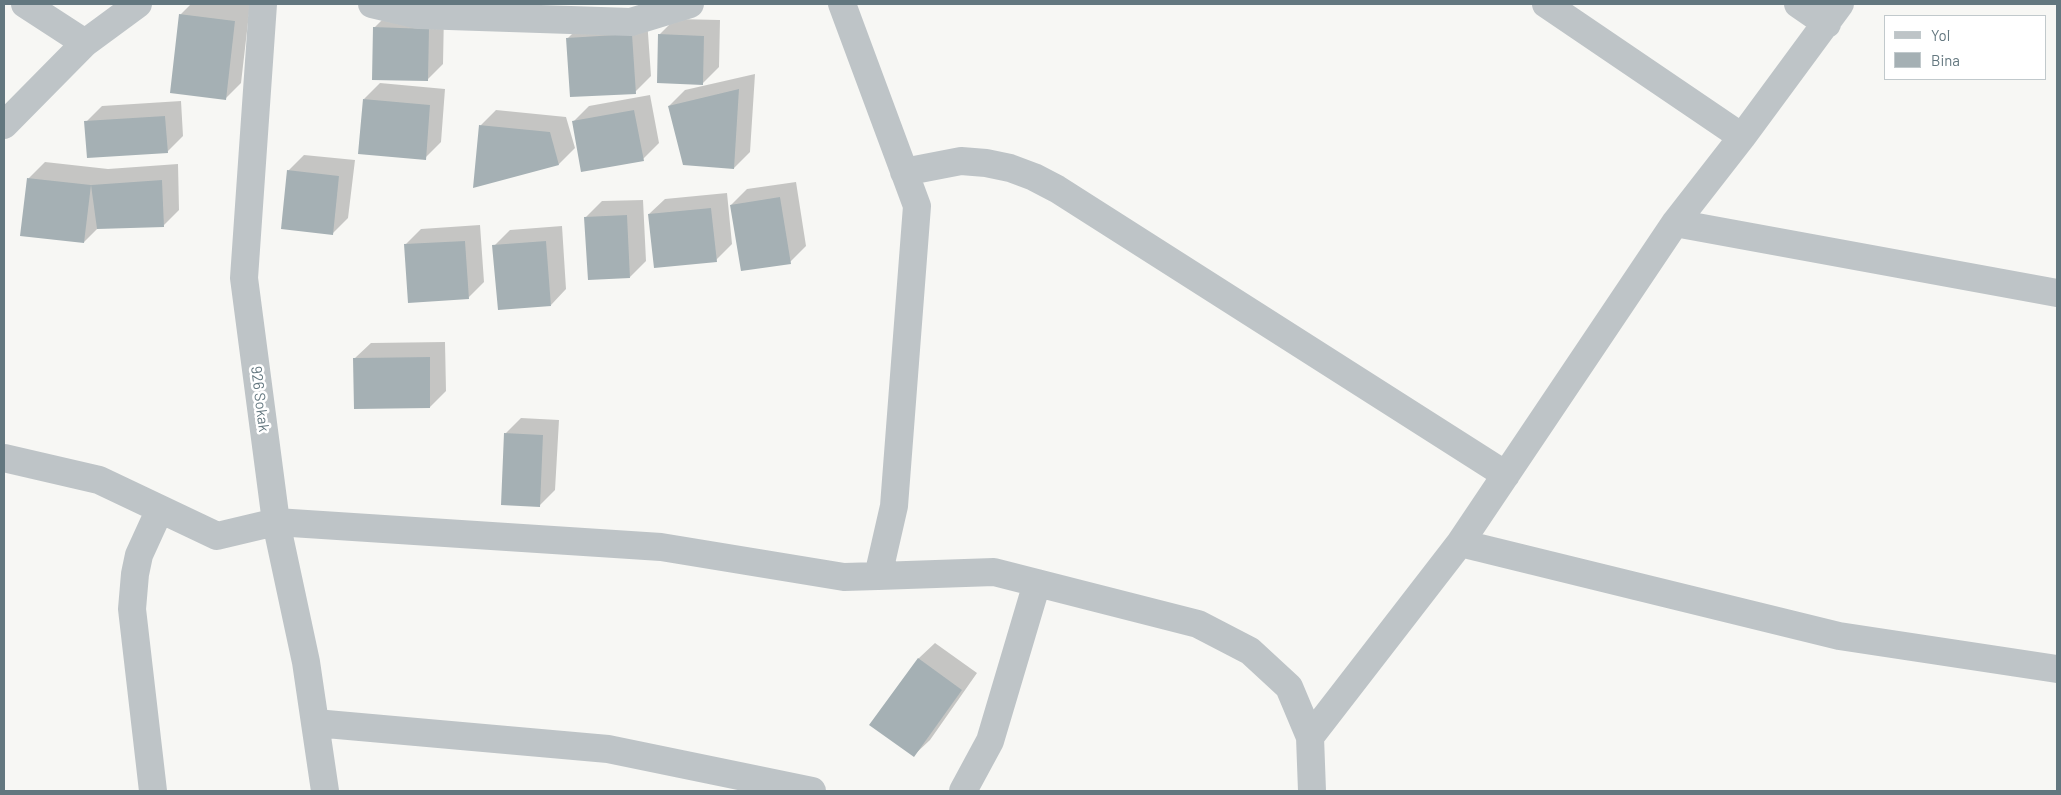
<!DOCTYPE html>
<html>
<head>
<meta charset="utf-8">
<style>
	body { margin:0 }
	#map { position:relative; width:2061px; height:795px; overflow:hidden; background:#f7f7f4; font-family:Barlow,sans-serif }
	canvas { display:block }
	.frame { position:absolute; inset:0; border:5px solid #63777f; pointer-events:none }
	.legend { position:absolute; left:1884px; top:15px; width:162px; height:65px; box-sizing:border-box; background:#fff; border:1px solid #c1c9cc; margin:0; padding:6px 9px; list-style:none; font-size:15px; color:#63777f }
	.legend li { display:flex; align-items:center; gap:10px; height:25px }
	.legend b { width:25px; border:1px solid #c1c9cc }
</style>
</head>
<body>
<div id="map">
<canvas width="2061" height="795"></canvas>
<div class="frame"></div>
<ul class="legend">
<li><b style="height:6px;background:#bec4c7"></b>Yol</li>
<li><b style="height:14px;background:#a5b0b4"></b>Bina</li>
</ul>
</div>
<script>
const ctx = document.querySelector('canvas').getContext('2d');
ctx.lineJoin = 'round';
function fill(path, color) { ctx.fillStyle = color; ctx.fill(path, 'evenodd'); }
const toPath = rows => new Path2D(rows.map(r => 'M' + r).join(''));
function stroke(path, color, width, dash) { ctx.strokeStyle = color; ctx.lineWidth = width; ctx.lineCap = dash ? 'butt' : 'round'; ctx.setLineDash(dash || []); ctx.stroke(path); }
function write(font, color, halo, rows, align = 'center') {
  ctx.font = font + ' Barlow,sans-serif'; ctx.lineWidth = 5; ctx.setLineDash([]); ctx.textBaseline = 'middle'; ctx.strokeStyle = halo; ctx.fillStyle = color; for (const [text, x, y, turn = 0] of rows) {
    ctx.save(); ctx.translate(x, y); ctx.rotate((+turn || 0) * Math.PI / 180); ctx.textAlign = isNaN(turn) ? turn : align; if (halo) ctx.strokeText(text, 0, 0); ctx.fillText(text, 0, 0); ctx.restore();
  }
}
const shadow = toPath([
	[191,4,250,5,241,83,225,99,180,15],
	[390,12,444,13,443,64,427,80,374,28],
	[647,19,651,76,635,92,567,39,583,23],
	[675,19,720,20,719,67,703,83,659,35],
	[755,74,750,152,734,168,669,106,685,90],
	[380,83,445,89,441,142,425,158,364,99],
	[650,95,659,143,643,159,573,122,589,106],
	[181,101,183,136,167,152,86,122,102,106],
	[496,110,566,117,575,148,559,164,475,186,481,125],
	[304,155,355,160,348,218,332,234,288,171],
	[45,162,108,169,178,164,179,210,163,226,98,228,84,242,22,234,29,178],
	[796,182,806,246,790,262,731,205,747,189],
	[727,193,732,244,716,260,649,214,665,199],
	[643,200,646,261,630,277,586,217,602,201],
	[480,225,484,282,468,298,405,245,421,229],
	[562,226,566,289,551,305,494,246,510,230],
	[445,342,446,391,430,407,355,358,371,343],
	[521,418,559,420,555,490,539,506,505,434],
	[935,643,977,673,930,740,914,755,871,725,919,658]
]);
const building = toPath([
	[179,14,235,21,226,100,170,93],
	[373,27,429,29,428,81,372,80],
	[632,34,636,94,570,97,566,38],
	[658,34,704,36,703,85,657,83],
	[739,89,734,169,683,165,668,106],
	[363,99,430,105,426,160,358,154],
	[634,110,644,161,581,172,572,121],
	[165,116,168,153,87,158,84,121],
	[479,125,550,132,559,165,473,188],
	[287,170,339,176,333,235,281,229],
	[27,178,91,185,84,243,20,236],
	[162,180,164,227,97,229,91,185],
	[780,197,791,264,741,271,730,205],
	[711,208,717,262,654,268,648,214],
	[627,215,630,278,588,280,584,217],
	[465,241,469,299,408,303,404,244],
	[546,241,551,306,498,310,492,245],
	[430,357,430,408,354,409,353,358],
	[504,433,543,435,540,507,501,505],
	[918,658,962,690,914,757,869,725]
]);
const street = toPath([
	[25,4,85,43],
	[263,4,244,278,276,522,306,662,325,791],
	[372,4,419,15,631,22,690,4],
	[1546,4,1742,137],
	[1798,4,1827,24],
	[4,125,85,43,138,4],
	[904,172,961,161,986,163,1010,168,1034,177,1057,189,1506,475],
	[1675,223,2057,293],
	[4,458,99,480,217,536,276,522,661,547,844,577,878,576,894,506,917,206,842,4],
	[1460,543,1675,223,1742,137,1840,4],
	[878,576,994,572,1198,624,1250,651,1289,687,1310,737,1312,791],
	[315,723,608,749,812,791],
	[1310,737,1460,543,1839,636,2057,669],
	[153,791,132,609,135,574,139,555,160,509],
	[963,791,990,741,1037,583]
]);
const streetNames = [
	["926 Sokak",260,399,83]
];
fill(shadow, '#0003');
fill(building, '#a5b0b4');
stroke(street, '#bec4c7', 28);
write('15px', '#63777f', '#fff', streetNames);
</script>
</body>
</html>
